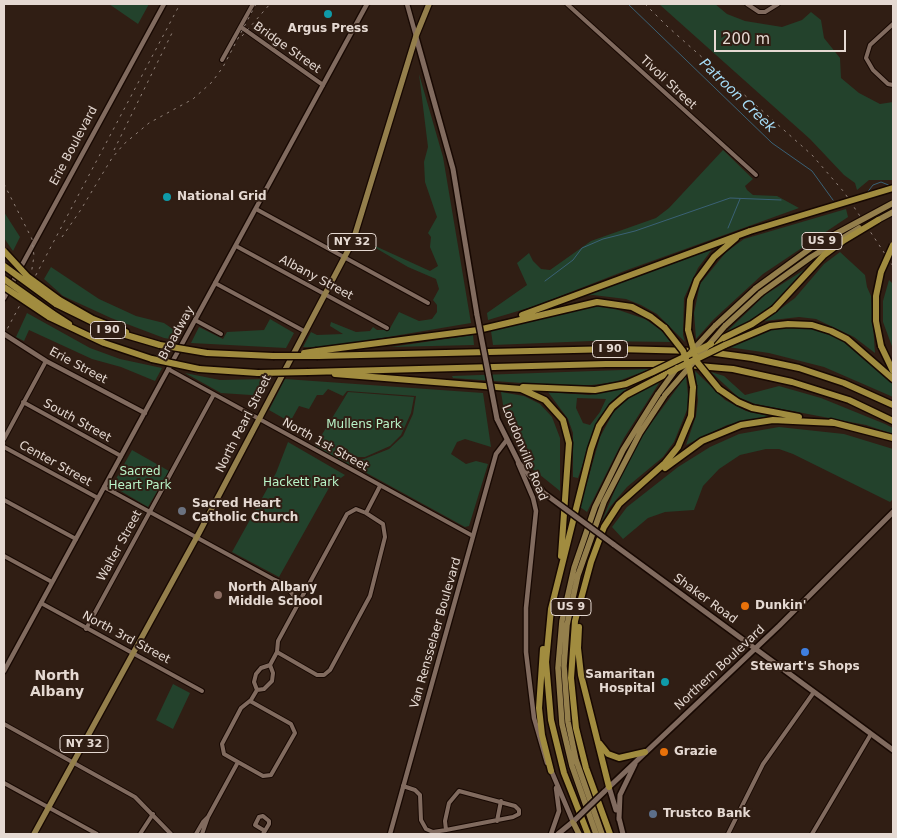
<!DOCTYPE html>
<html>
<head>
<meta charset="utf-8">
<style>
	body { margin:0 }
	#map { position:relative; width:897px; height:838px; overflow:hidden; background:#301e14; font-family:"DejaVu Sans",sans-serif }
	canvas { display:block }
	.frame { position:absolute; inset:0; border:5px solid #e5d9d2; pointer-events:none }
	.scale { position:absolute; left:714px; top:30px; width:132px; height:22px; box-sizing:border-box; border:2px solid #e5d9d2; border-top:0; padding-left:6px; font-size:15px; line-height:18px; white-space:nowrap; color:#e5d9d2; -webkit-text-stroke:4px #301e14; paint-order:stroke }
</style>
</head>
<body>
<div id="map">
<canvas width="897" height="838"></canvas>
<div class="frame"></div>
<div class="scale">200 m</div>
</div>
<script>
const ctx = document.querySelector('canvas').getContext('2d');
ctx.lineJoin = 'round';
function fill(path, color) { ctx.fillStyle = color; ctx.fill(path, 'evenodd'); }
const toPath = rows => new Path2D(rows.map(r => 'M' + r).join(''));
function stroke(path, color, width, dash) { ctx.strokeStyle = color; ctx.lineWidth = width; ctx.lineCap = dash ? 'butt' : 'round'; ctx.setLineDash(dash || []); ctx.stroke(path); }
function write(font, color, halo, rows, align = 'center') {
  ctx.font = font + ' "DejaVu Sans",sans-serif'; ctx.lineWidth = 4; ctx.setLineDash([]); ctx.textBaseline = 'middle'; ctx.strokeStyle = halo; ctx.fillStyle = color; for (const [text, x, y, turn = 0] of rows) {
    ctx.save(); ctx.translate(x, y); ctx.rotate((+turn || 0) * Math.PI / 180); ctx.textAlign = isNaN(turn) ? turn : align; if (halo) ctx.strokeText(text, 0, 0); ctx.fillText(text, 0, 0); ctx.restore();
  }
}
const green = toPath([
	[109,4,149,4,138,24],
	[659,4,715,4,727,14,745,21,782,27,802,20,811,12,821,20,824,38,840,58,841,78,859,93,880,104,893,102,893,180,869,180,857,190,855,183,844,175,810,139],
	[419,74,443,157,471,323,323,348,303,347,311,332,317,335,343,334,330,326,331,322,356,332,370,331,373,327,377,330,389,330,399,312,419,321,432,319,437,312,437,305,433,300,439,289,436,279,408,267,362,240,430,271,438,266,430,247,431,237,428,233,437,217,425,182,424,162,428,147],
	[723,150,753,179,745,186,747,190,753,195,777,196,799,208,627,270,535,306,488,320,487,313,527,285,517,263,529,253,533,261,541,269,550,270,591,241,656,218,669,208],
	[846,209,848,217,763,274,714,319,696,339,694,313,700,284,726,252,744,239],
	[4,212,20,237,13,251,4,238],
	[713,248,698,268,684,298,683,335,685,342,657,314,641,305,626,299,593,295,582,296],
	[840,252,865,275,867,287,871,296,875,353,854,337,816,319,799,317,764,321,795,298,824,264],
	[810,266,780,299,762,313,720,338,765,295],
	[51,267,99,299,136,316,164,323,180,334,176,340,164,338,111,318,63,296,44,279],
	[889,280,893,284,893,349,883,322,883,301],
	[607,306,645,319,661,330,673,342,592,341,493,345,491,331,585,307],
	[27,313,90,348,120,359,162,368,155,381,121,367,92,359,29,330,24,341,16,337],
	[270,319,294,333,286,348,191,343,199,327,223,339,227,332,264,330],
	[789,326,814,327,837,336,893,383,893,397,824,367,769,353,728,347,770,329],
	[473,335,474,345,391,347,425,342],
	[650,369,616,382,576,387,453,378,452,376],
	[695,371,725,400,746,411,769,416,727,425,686,445,696,416,698,400],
	[711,372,724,376,745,395,779,386,821,398,885,424,893,428,893,434,866,425,755,404,738,397],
	[185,373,220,380,270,379,261,396,251,395,221,393],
	[686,376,689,405,674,442,663,457,627,487,610,507,601,523,620,478,641,437],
	[285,379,483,393,491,447,465,439,457,442,451,454,466,464,476,461,488,464,469,526,465,527,352,465,355,459,364,459,389,449,403,436,413,414,416,396,347,391,343,396,328,389,323,395,317,395,309,409,299,406,290,422,269,410],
	[661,380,624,438,587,512,580,507,600,437,613,413,631,395],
	[629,387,612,401,598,419,578,478,573,477,573,433,568,419,548,392,589,395],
	[577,398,606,399,600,412,590,425,583,423,576,408],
	[348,392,414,397,411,413,401,435,390,446,365,457,354,457,350,465,315,446],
	[501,392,524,396,540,404,552,417,560,438,560,491,529,466,512,437,505,417],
	[779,427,844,434,893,449,893,499,890,502,793,454,779,449,766,449,740,455,719,469,703,486,694,510,665,512,648,518,623,539,612,527,627,507,678,467,710,447,739,434],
	[288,442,345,475,330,486,279,577,232,552,276,473],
	[132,450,169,471,148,507,112,486],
	[173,684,190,693,173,729,156,720]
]);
const stream = toPath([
	[628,4,772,143,812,171,833,200],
	[866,194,873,185,881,182,891,186],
	[728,228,740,199],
	[545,281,573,260,582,248,603,239,635,231,730,198,781,200]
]);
const minor = toPath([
	[567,4,756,175],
	[747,4,759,12,765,12,778,4],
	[893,24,870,45,866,58,873,70,888,84,893,85],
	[241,27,323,85],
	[222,60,253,4],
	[256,209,428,303],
	[236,246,387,328],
	[215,283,304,331],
	[195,320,221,334],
	[168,369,473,536],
	[23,402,121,456],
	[4,439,46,361],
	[4,447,98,498],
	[104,487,273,579,290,591,299,603],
	[4,500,76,539],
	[4,556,52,582],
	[273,579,292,587,307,588],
	[41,603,202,691],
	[86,629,214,394],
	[277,652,317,675,324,675,330,670,370,596,385,537,383,524,366,513],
	[270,665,277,652,278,641,347,514,356,509,366,513,380,486],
	[270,665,273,673,272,681,264,689,257,690,254,682,256,674,261,668,270,665],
	[4,724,135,797,171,834],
	[238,762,263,776,271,775,295,733,291,724,250,701],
	[4,783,97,834],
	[403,786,415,790,420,795,421,820,426,829,433,832,446,830],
	[459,791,515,806,519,810,519,814,513,817,446,830,445,821,449,803,459,791],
	[497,821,501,801],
	[140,834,153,814],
	[196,834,203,822,208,817],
	[202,834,208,817,238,762,224,754,222,744,241,708,251,700,257,690],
	[263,834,269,824,269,821,263,816,259,817,255,825,265,831],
	[728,834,763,764,814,692],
	[812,834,871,734]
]);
const tertiary = toPath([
	[407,4,416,36],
	[4,298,164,4],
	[4,334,46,361,145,413],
	[518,463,533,498,536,511,526,608,526,652,534,718,547,763],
	[4,671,367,4],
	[551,770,573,822],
	[390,834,496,454,506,441],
	[551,834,559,811,556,788]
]);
const secondary = toPath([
	[416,37,453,169,477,315],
	[497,419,519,463,544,493],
	[613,544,893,750],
	[609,787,616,810],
	[607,789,779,626,893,512],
	[619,818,623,834],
	[619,819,620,795,635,764],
	[558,834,575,820]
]);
const primary = toPath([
	[878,220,893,212],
	[715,326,756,288],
	[725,326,761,293],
	[573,822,579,834],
	[34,834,199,533,353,241,416,36,429,4],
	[596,834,572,766,562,724,558,668,562,621,574,568,595,507,623,450,658,394],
	[602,834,576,760,568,722,564,666,567,625,578,575,604,502,640,433,665,395]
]);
const motorway = toPath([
	[58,299,93,319,126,332],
	[56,304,109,330,160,345],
	[52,313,69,324],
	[522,315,750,231],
	[49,317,104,343,152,359],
	[688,330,690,300,697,280,714,257,736,238],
	[711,344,752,324,774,309],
	[725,345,770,326,788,324,812,325,831,331,847,339,893,379],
	[881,346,893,371],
	[317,351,478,330,597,302,632,307,651,317,665,328],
	[708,352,752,358,799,368,844,383,893,405],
	[207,353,273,356],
	[318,356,616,349,696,351],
	[687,365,733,369,792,382,849,400,893,421],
	[199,369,258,373],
	[308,372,606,364,669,364],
	[335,374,521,389,545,400,563,420,569,443,561,556],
	[523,387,595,390,626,384,653,372],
	[719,389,738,402,752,408,799,417],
	[831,422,893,438],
	[665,468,702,441,741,425,773,420,834,423],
	[579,627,578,648,581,675,609,787],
	[543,649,539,708,542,735,551,771],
	[600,744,608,754,619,758,645,752],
	[588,834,564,773,551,720,546,662,551,609,591,449,599,426,612,407,626,395,670,372],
	[610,834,586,768,576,728,571,678,575,621,591,562,604,527,619,504,665,463,678,447,691,416,693,387]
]);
const rail = toPath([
	[645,4,668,27,812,155,844,192,893,266],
	[242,36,270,4],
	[114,150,174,29],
	[4,184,32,239,34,256,31,275],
	[62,237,80,211,112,158,124,144,149,123,193,99,212,82,223,67,256,4],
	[4,335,180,4]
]);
const secondaryBridge = toPath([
	[477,315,497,419],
	[544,493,613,544],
	[576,819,605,791]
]);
const primaryBridge = toPath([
	[756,288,815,245,893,203],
	[761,293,811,257,859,228],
	[691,352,715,326],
	[658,394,677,368],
	[665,395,725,326]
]);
const motorwayBridge = toPath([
	[750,231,893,188],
	[4,251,28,277,58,299],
	[4,266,56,304],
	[4,279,52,313],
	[4,287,49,317],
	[774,309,824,255,843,241,878,220],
	[665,328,683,351,689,367,693,387],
	[688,330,697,362,719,389],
	[160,345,207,353],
	[881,346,876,321,876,296,881,272,893,245],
	[304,353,317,351],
	[273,356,318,356],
	[152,359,199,369],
	[653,372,711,344],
	[670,372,725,345],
	[258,373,308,372]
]);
const markers = [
	[328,14,5,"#0f9aa8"],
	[167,197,5,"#0f9aa8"],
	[182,511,5,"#6b7280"],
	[218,595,5,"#8d6e63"],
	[745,606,5,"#e8710a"],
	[805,652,5,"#3f7fe0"],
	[665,682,5,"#0f9aa8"],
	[664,752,5,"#e8710a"],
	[653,814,5,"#5c6f8a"]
];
const shields = [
	[822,241,40],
	[352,242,48],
	[108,330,35],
	[610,349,35],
	[571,607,40],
	[84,744,48]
];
const shieldNames = [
	["US 9",822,241],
	["NY 32",352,242],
	["I 90",108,330],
	["I 90",610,349],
	["US 9",571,607],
	["NY 32",84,744]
];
const poiNames = [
	["Argus Press",328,29,"center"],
	["National Grid",177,197],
	["Sacred Heart",192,504],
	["Catholic Church",192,518],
	["North Albany",228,588],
	["Middle School",228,602],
	["Dunkin'",755,606],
	["Stewart's Shops",805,667,"center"],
	["Samaritan",655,675,"right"],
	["Hospital",655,689,"right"],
	["Grazie",674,752],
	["Trustco Bank",663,814]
];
const streetNames = [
	["Bridge Street",287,48,35],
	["Tivoli Street",668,83,43],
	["Erie Boulevard",74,146,-62],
	["Albany Street",316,278,28],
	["Broadway",177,333,-61],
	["Erie Street",78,366,28],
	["South Street",77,421,29],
	["North Pearl Street",244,424,-63],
	["North 1st Street",325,445,29],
	["Loudonville Road",524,453,68],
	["Center Street",55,464,29],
	["Walter Street",120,546,-61],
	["Shaker Road",705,599,36],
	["Van Rensselaer Boulevard",436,633,-74],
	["North 3rd Street",126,638,28],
	["Northern Boulevard",720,668,-43]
];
const parkNames = [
	["Mullens Park",364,425],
	["Sacred",140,472],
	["Heart Park",140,486],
	["Hackett Park",301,483]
];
const waterNames = [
	["Patroon Creek",737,96,44]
];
const neighbourhoodNames = [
	["North",57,676],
	["Albany",57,692]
];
fill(green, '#23422c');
stroke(stream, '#3a6175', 1);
stroke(minor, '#170802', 6);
stroke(tertiary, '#170802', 7);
stroke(secondary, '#170802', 8);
stroke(primary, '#170802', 8);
stroke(motorway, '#170802', 9);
stroke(minor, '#816b5f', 4);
stroke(tertiary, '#816b5f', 4.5);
stroke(secondary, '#816b5f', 5);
stroke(primary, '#947f4c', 5.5);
stroke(motorway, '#a18c3f', 6);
stroke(rail, '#92837b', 1, [2.5, 5]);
stroke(secondaryBridge, '#170802', 8, []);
stroke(primaryBridge, '#170802', 8, []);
stroke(motorwayBridge, '#170802', 9, []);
stroke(secondaryBridge, '#816b5f', 5);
stroke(primaryBridge, '#947f4c', 5.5);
stroke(motorwayBridge, '#a18c3f', 6);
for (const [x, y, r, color] of markers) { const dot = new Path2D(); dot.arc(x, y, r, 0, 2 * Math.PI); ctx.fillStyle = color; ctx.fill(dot); stroke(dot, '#301e14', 2); }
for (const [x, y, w] of shields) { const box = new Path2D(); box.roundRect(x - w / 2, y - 8.5, w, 17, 4); ctx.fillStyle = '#301e14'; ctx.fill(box); stroke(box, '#e5d9d2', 1); }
write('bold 11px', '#e5d9d2', null, shieldNames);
write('bold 12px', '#e5d9d2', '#301e14', poiNames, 'left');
write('12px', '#e5d9d2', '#301e14', streetNames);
write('12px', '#b9f4c8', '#301e14', parkNames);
write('italic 14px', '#a6ddf8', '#301e14', waterNames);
write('bold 14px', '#e5d9d2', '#301e14', neighbourhoodNames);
</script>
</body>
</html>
